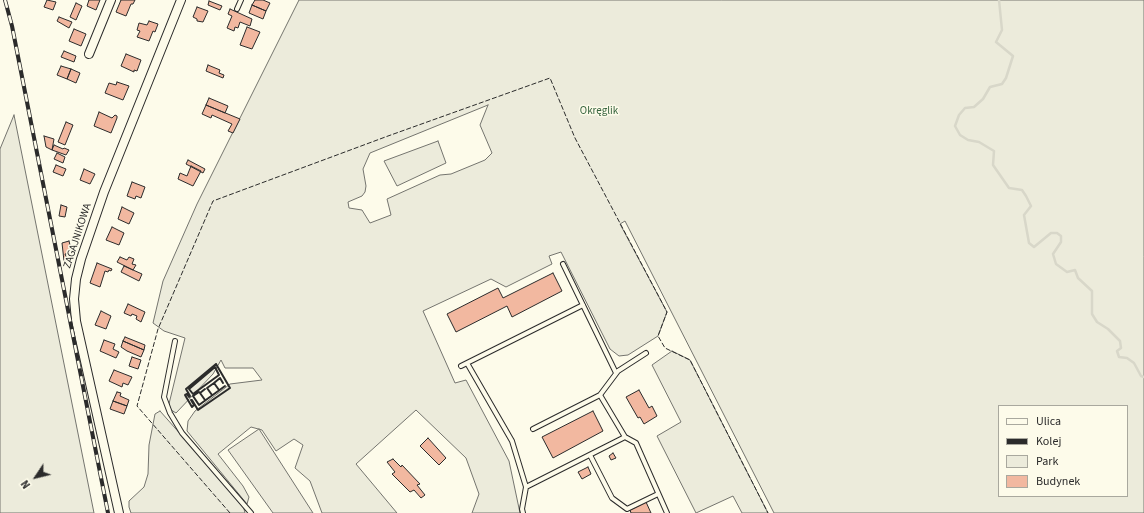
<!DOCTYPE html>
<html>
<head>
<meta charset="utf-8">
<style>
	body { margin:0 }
	#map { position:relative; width:1144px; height:513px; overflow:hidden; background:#fdfbea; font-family:"Source Sans 3",sans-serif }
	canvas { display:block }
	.legend { position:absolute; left:998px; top:405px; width:130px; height:92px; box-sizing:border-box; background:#fdfbea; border:1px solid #a9a89e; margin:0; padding:5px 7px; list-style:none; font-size:12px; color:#2b2b2b }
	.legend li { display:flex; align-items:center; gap:8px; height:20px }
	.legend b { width:20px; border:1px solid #a9a89e }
	.north { position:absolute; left:16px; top:457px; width:40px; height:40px; -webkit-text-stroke:3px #fdfbea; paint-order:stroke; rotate:235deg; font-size:11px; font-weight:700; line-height:16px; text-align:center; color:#2b2b2b }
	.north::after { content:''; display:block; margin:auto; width:14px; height:18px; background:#2b2b2b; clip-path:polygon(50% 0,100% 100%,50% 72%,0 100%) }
</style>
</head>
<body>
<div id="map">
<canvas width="1144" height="513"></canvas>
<ul class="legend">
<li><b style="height:5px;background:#fdfbea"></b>Ulica</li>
<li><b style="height:5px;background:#2b2b2b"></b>Kolej</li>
<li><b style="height:11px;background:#ecebdb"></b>Park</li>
<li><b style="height:11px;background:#f2b8a0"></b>Budynek</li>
</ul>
<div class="north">N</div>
</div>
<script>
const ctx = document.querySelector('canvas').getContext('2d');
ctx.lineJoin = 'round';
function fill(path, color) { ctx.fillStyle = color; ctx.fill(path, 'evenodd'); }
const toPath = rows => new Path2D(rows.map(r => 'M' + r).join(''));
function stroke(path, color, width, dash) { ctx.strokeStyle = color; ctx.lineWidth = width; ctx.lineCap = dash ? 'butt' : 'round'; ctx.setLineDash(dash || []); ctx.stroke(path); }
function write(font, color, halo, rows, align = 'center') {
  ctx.font = font + ' "Source Sans 3",sans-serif'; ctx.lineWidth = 3; ctx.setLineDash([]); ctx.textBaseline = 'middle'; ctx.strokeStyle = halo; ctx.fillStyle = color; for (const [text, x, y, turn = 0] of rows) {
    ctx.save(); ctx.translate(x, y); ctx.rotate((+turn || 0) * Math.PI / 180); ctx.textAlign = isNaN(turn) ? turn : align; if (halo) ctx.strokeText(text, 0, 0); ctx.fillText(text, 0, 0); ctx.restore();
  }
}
const green = toPath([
	[299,0,1144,0,1144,513,774,513,625,221,620,224,667,312,658,336,628,355,619,356,610,349,561,252,549,256,552,264,506,287,491,279,423,311,455,383,466,380,509,461,520,513,472,513,479,494,466,458,416,410,356,464,397,513,322,513,310,481,295,468,303,445,294,439,276,451,262,430,251,427,218,454,243,486,249,497,247,504,187,431,188,421,195,411,230,384,262,380,253,368,225,368,221,360,213,374,176,413,168,408,185,338,164,331,153,323,163,281,197,204,299,0],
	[488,105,480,125,492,153,485,160,451,174,440,175,387,199,391,215,370,223,362,210,349,208,348,202,362,196,365,192,366,186,363,169,370,153,488,105],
	[999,406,1127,406,1127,496,999,496,999,406],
	[14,115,94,513,0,513,0,149,14,115],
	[438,141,446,163,397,186,384,161,438,141],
	[672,351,690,360,768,513,742,513,733,496,696,513,657,436,681,422,652,365,672,351],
	[160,411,243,505,245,513,131,513,129,507,129,501,144,487,148,474,149,445,155,414,160,411]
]);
const parking = toPath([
	[259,429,313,513,273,513,228,450,259,429]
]);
const stream = toPath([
	[999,0,1002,30,996,42,1013,56,1006,78,1002,84,990,87,983,99,974,107,965,108,959,115,955,126,960,135,968,140,979,142,994,151,993,165,1009,188,1022,190,1026,196,1031,206,1024,215,1029,243,1034,247,1051,233,1057,233,1061,236,1061,242,1053,254,1056,264,1067,272,1075,270,1078,278,1092,291,1092,314,1097,322,1108,329,1120,341,1121,348,1117,351,1119,357,1127,358,1134,363,1141,376,1144,377]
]);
const building = toPath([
	[47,0,56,2,53,10,44,7,47,0],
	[89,0,100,0,96,10,87,6,89,0],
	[121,0,135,0,133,4,131,4,126,16,116,12,121,0],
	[255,0,263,0,270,3,266,11,252,5,255,0],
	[209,1,222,6,220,10,208,5,209,1],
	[76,3,82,6,76,20,70,17,76,3],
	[252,5,266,11,263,19,249,13,252,5],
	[197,7,208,11,203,22,197,21,197,19,193,17,197,7],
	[230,9,252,19,250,26,240,22,238,28,235,27,234,31,227,28,232,16,228,14,230,9],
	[59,17,72,22,69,28,57,21,59,17],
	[149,21,158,24,155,32,153,31,149,41,137,37,140,31,137,30,139,23,147,25,149,21],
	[247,27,260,32,252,49,240,45,247,27],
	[74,29,86,34,81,46,69,41,74,29],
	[64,51,76,56,74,62,61,57,64,51],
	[126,54,141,60,137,71,134,70,134,72,121,66,126,54],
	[208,65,220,70,219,73,224,75,223,78,206,71,208,65],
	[61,66,71,69,67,79,57,75,61,66],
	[71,69,80,73,76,83,67,79,71,69],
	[117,82,129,86,123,100,105,93,109,83,116,85,117,82],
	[209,98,228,106,225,113,206,105,209,98],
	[206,105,240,119,233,133,228,131,232,124,212,115,211,118,202,114,206,105],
	[99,112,112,118,115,115,117,116,117,118,111,133,94,126,99,112],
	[66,122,73,125,65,145,58,142,66,122],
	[44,136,54,139,52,150,46,147,44,136],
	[54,145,63,149,64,148,69,150,66,155,52,150,54,145],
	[57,153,65,157,63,163,54,159,57,153],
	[188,160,205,169,203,173,186,164,188,160],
	[56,165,66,169,63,176,53,172,56,165],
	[191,166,201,171,193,186,178,179,180,173,187,176,191,166],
	[84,169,95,174,90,184,80,180,84,169],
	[132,182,145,187,141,198,136,196,135,199,127,196,132,182],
	[61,205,67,207,65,217,59,216,61,205],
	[122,207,134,213,129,224,118,219,122,207],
	[112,227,124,233,119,245,106,240,112,227],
	[69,241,72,253,65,254,68,261,64,261,62,243,69,241],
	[120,257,127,260,129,257,134,259,132,264,136,265,133,270,117,262,120,257],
	[97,263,112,269,111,271,109,270,108,272,105,271,100,287,90,283,97,263],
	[124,266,142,274,139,281,121,272,124,266],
	[553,273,562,291,512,317,507,306,456,332,447,314,498,288,503,298,553,273],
	[128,304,145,312,141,322,136,319,137,316,132,314,131,316,124,313,128,304],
	[101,311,111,316,106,329,95,325,101,311],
	[125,337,145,345,144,350,123,341,125,337],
	[104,340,115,344,113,349,119,352,116,358,100,351,104,340],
	[123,341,144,350,141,357,127,351,121,347,123,341],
	[132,357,141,360,138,369,129,366,132,357],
	[114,370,132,377,128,385,123,383,122,387,109,381,114,370],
	[639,390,649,408,652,406,657,416,644,424,640,417,638,418,626,397,639,390],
	[117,392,121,393,120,396,129,400,127,406,113,401,117,392],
	[113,401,127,406,124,414,110,409,113,401],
	[593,411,603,431,553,458,542,437,593,411],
	[428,438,446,458,439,465,420,446,428,438],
	[613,453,616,458,611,460,609,456,613,453],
	[393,459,401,467,402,465,420,484,417,485,425,495,421,498,414,490,410,492,392,474,395,472,387,462,393,459],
	[588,467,591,474,582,479,578,472,588,467],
	[646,502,651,513,631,513,630,510,646,502]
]);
const service = toPath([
	[237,9,241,0],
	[563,264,616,373],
	[175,341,164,397,170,413,182,433,251,513],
	[467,363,512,441,526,487],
	[461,366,583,305],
	[600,395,618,371,646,353],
	[533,429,600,395,625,437],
	[590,455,612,498,627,509,658,494],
	[523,513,522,509,526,487,625,437,636,443,667,513]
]);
const minor = toPath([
	[89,54,111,0],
	[119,513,76,321,74,299,76,279,81,259,104,192,181,0]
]);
const rail = toPath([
	[5,0,12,26,108,513]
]);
const fence = toPath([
	[230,513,137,406,158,329,213,201,388,136,550,78,575,138,667,312,658,336,665,348,690,360,768,513]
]);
const wall = toPath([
	[216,364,230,388,198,410,192,400,191,400,194,405,192,407,185,395,187,394,189,397,190,396,186,389,216,364],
	[215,367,219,375,193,394,189,389,215,367],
	[205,389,200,393,205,400],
	[219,390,214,383,220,378,223,383],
	[199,392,193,396,199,405,225,386],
	[212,395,207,388,214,383]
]);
const parkNames = [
	["Okręglik",599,112]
];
const streetNames = [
	["ZAGAJNIKOWA",78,236,-72]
];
fill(green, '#ecebdb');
stroke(green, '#74746e', 1);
fill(parking, '#eceadb');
stroke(parking, '#74746e', 1);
stroke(stream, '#d8d7c9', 2.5);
fill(building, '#f2b8a0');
stroke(building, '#2b2b2b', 1);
stroke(service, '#2b2b2b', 6);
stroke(minor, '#2b2b2b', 10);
stroke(service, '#fdfbea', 4);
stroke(minor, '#fdfbea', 8);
stroke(rail, '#2b2b2b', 4);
stroke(rail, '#fdfbea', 2.5, [8]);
stroke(fence, '#2b2b2b', 1, [5, 2]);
stroke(wall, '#2b2b2b', 2);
write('11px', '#34623c', '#fdfbea', parkNames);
write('11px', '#2b2b2b', '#fdfbea', streetNames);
</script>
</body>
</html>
